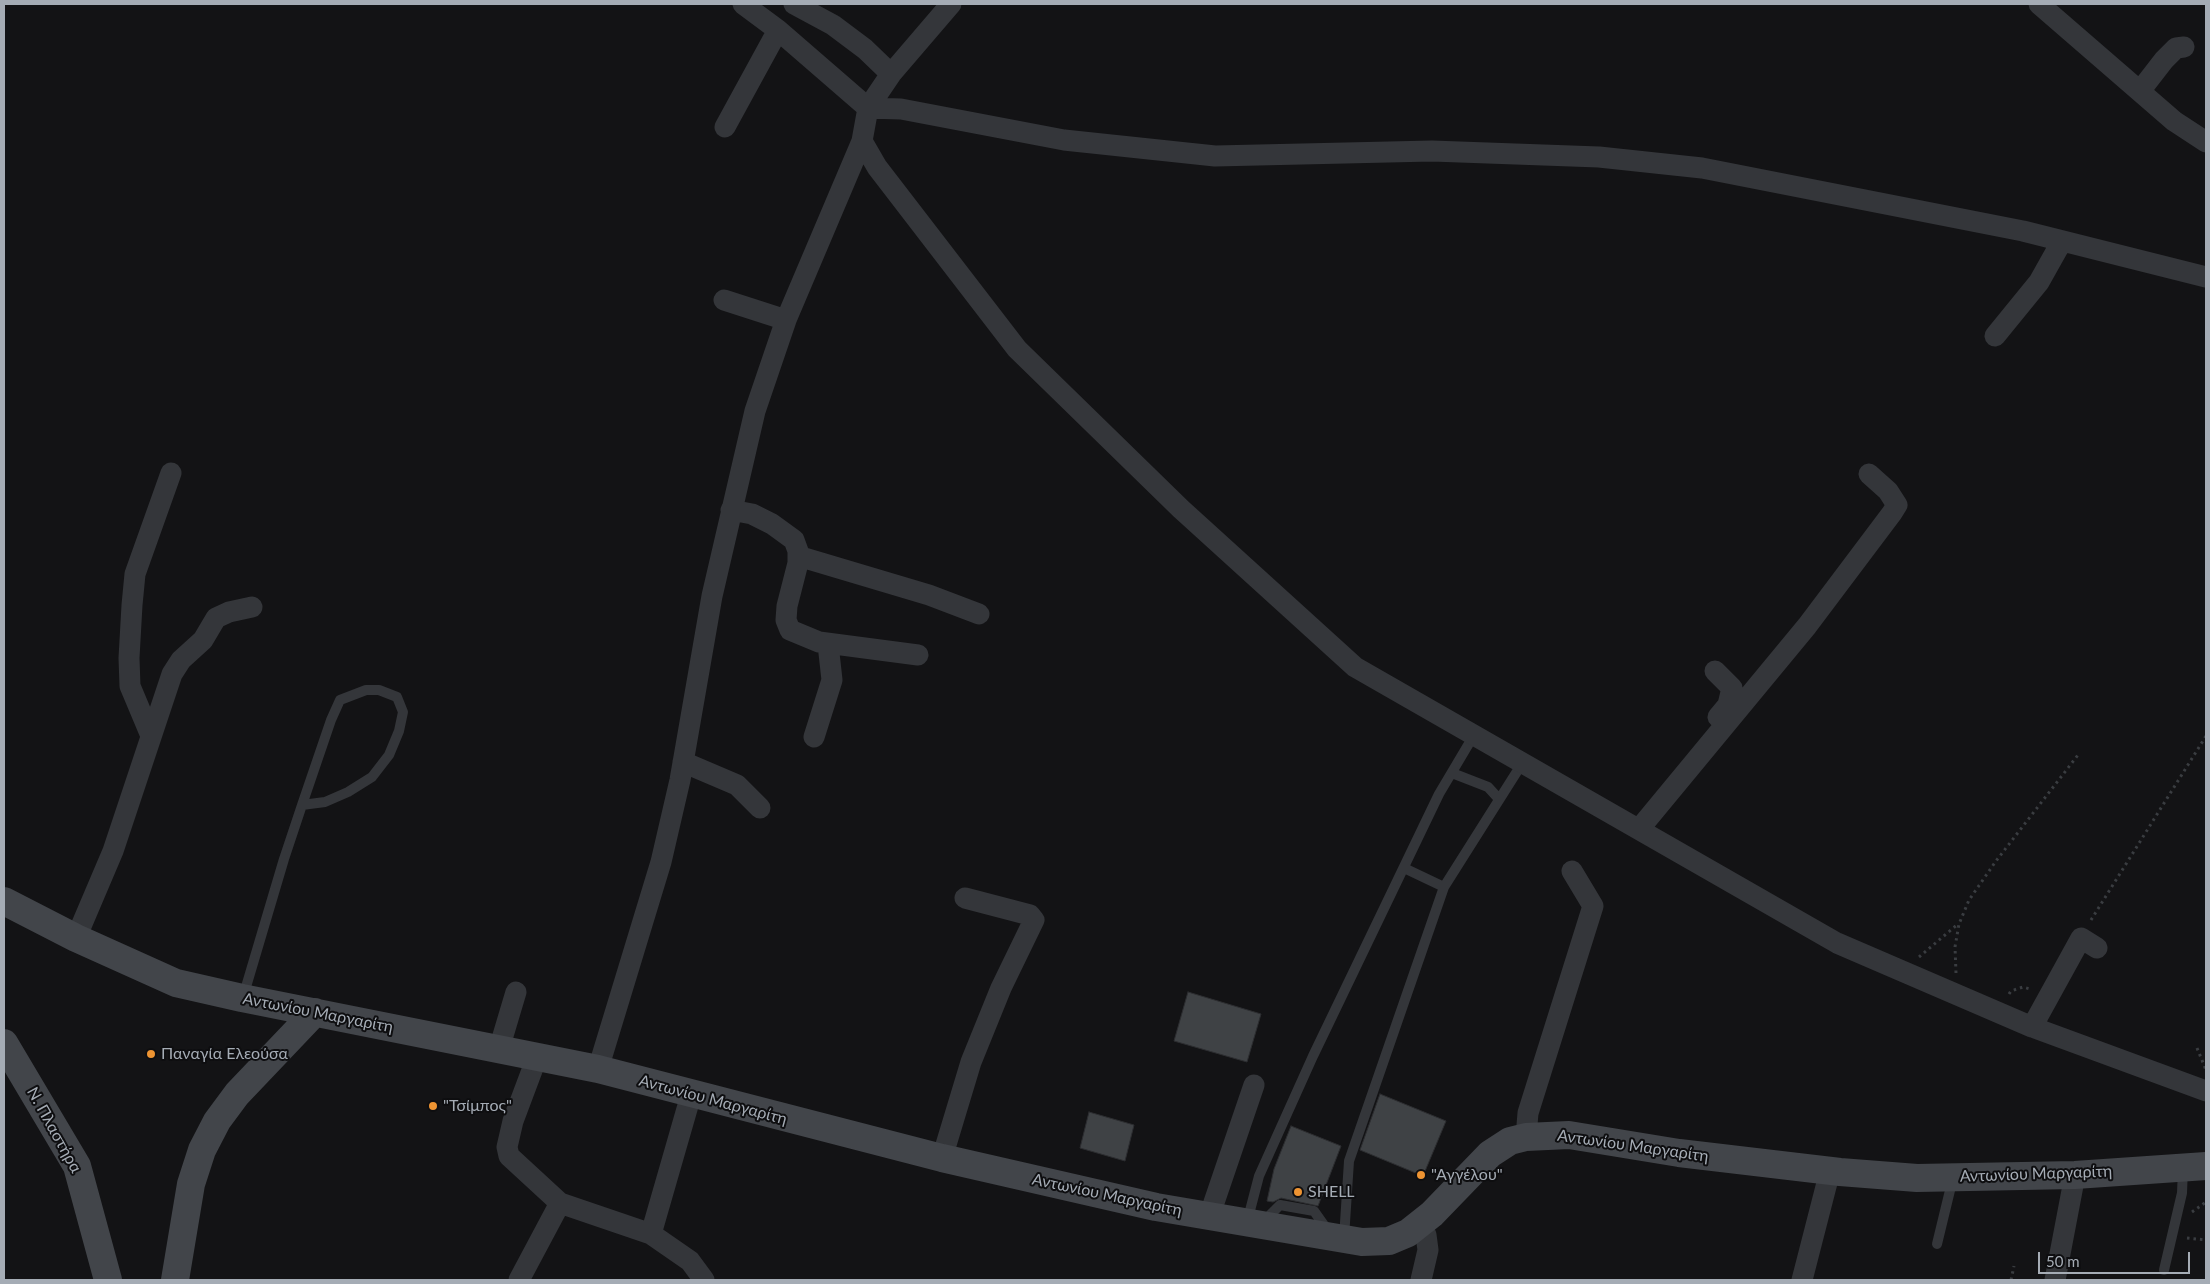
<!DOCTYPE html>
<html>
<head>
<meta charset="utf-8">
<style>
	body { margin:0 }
	#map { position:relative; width:2210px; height:1284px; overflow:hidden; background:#131315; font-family:Lato,sans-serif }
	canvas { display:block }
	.frame { position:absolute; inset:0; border:5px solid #a5acb5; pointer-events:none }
	.scale { position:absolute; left:2038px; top:1252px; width:152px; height:22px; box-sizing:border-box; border:2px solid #a5acb5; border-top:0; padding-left:6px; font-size:15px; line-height:18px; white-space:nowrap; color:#a5acb5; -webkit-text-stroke:4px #0e0e10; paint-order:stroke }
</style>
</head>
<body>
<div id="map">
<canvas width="2210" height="1284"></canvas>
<div class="frame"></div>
<div class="scale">50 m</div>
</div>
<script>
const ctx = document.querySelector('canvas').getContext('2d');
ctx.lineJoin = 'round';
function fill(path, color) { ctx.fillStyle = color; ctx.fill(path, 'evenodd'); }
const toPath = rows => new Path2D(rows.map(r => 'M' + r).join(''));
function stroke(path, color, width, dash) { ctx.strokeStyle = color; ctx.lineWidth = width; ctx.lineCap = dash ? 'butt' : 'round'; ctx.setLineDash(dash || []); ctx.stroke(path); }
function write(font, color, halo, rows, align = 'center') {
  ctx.font = font + ' Lato,sans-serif'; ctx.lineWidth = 4; ctx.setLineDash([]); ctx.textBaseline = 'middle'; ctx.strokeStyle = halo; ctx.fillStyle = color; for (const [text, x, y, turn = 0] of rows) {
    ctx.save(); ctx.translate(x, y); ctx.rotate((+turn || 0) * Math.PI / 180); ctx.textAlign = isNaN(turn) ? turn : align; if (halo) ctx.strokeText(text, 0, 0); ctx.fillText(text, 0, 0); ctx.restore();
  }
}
const building = toPath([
	[1188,992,1261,1014,1247,1062,1174,1041,1188,992],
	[1380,1094,1446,1121,1423,1176,1360,1150,1380,1094],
	[1089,1112,1134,1125,1125,1161,1080,1148,1089,1112],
	[1291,1126,1341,1146,1318,1206,1281,1198,1273,1202,1267,1201,1274,1169,1291,1126]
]);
const path = toPath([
	[2091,920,2206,736],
	[1919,957,1958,924],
	[1956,973,1955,947,1959,924,1969,900,1996,861,2078,755],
	[2009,994,2011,991,2023,987,2030,989],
	[2197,1048,2206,1070],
	[2192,1212,2206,1202],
	[2187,1238,2206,1240],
	[2011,1280,2014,1266]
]);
const lane = toPath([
	[1452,773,1488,787,1499,799],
	[1404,868,1444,887],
	[243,997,284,859,302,805,331,720,340,700,366,690,379,690,397,697,403,712,399,731,389,755,372,777,348,792,325,802,302,805],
	[1270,1215,1280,1205,1314,1211,1326,1228],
	[1247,1222,1259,1176,1313,1056,1439,794,1474,735],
	[1344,1238,1349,1161,1444,887,1523,762],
	[1937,1244,1953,1178],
	[2164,1270,2182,1193,2183,1168]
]);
const street = toPath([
	[743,4,778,30,868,108,901,109,1064,140,1215,156,1432,151,1599,157,1702,168,2023,231,2206,277],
	[794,4,833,25,865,49,891,74],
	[2039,4,2174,121,2206,142],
	[2140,91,2164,60,2176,48,2184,47],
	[725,127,778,30],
	[862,141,877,167,1017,349,1181,509,1355,667,1837,943,2032,1027,2206,1091],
	[724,300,786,320],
	[1995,336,2039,282,2062,241],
	[731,510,752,514,772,524,794,540,798,551,798,563,787,606,786,620,790,630,819,642,918,655],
	[798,556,929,595,979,614],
	[1715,671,1732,688,1728,705,1718,717],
	[151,736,130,686,129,658,132,605,135,574,171,473],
	[814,737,832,680,828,644],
	[683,762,737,785,760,808],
	[1640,828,1807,626,1892,513,1897,505,1888,491,1869,474],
	[76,938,113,851,172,674,181,660,203,640,216,618,229,612,252,607],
	[2032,1027,2081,938,2097,948],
	[499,1049,516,992],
	[537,1057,513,1121,507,1147,509,1156,560,1203,651,1234],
	[598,1069,661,862,680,780,712,596,755,411,786,320,862,141,868,108,891,74,951,4],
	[691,1095,651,1234,690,1261,704,1280],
	[1526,1137,1528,1113,1593,906,1572,871],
	[942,1158,971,1062,1001,988,1034,920,1030,915,965,898],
	[1209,1217,1254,1085],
	[1420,1224,1426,1235,1428,1250,1421,1280],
	[519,1280,560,1203],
	[1802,1280,1830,1171],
	[2055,1280,2075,1175]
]);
const secondary = toPath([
	[4,901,76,938,176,983,242,998,598,1069,942,1158,1156,1207,1362,1242,1389,1241,1408,1233,1432,1214,1490,1154,1510,1141,1526,1137,1569,1135,1679,1153,1840,1172,1917,1178,2075,1175,2206,1166],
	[4,1043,77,1166,108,1280],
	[175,1280,191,1184,202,1150,217,1121,237,1094,315,1012]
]);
const markers = [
	[151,1054,5,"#ee9432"],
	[433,1106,5,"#ee9432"],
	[1421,1175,5,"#ee9432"],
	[1298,1192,5,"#ee9432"]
];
const streetNames = [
	["Αντωνίου Μαργαρίτη",318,1013,11],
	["Αντωνίου Μαργαρίτη",713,1100,15],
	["Ν. Πλαστήρα",54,1130,61],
	["Αντωνίου Μαργαρίτη",1633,1146,8],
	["Αντωνίου Μαργαρίτη",2036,1174,-2],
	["Αντωνίου Μαργαρίτη",1107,1195,12]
];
const poiNames = [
	["Παναγία Ελεούσα",161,1054],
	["\"Τσίμπος\"",443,1106],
	["\"Αγγέλου\"",1431,1175],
	["SHELL",1308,1192]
];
fill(building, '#3f4245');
stroke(building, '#2d2e31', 1);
stroke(path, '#3a3d41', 3, [2.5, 4]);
stroke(lane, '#34363a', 10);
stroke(street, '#34363a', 21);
stroke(secondary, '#42454a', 28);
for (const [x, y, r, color] of markers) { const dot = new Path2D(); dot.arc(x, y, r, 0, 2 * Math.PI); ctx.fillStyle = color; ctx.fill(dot); stroke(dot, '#0e0e10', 2); }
write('16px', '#a5acb5', '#0e0e10', streetNames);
write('16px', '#a5acb5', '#0e0e10', poiNames, 'left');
</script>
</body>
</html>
